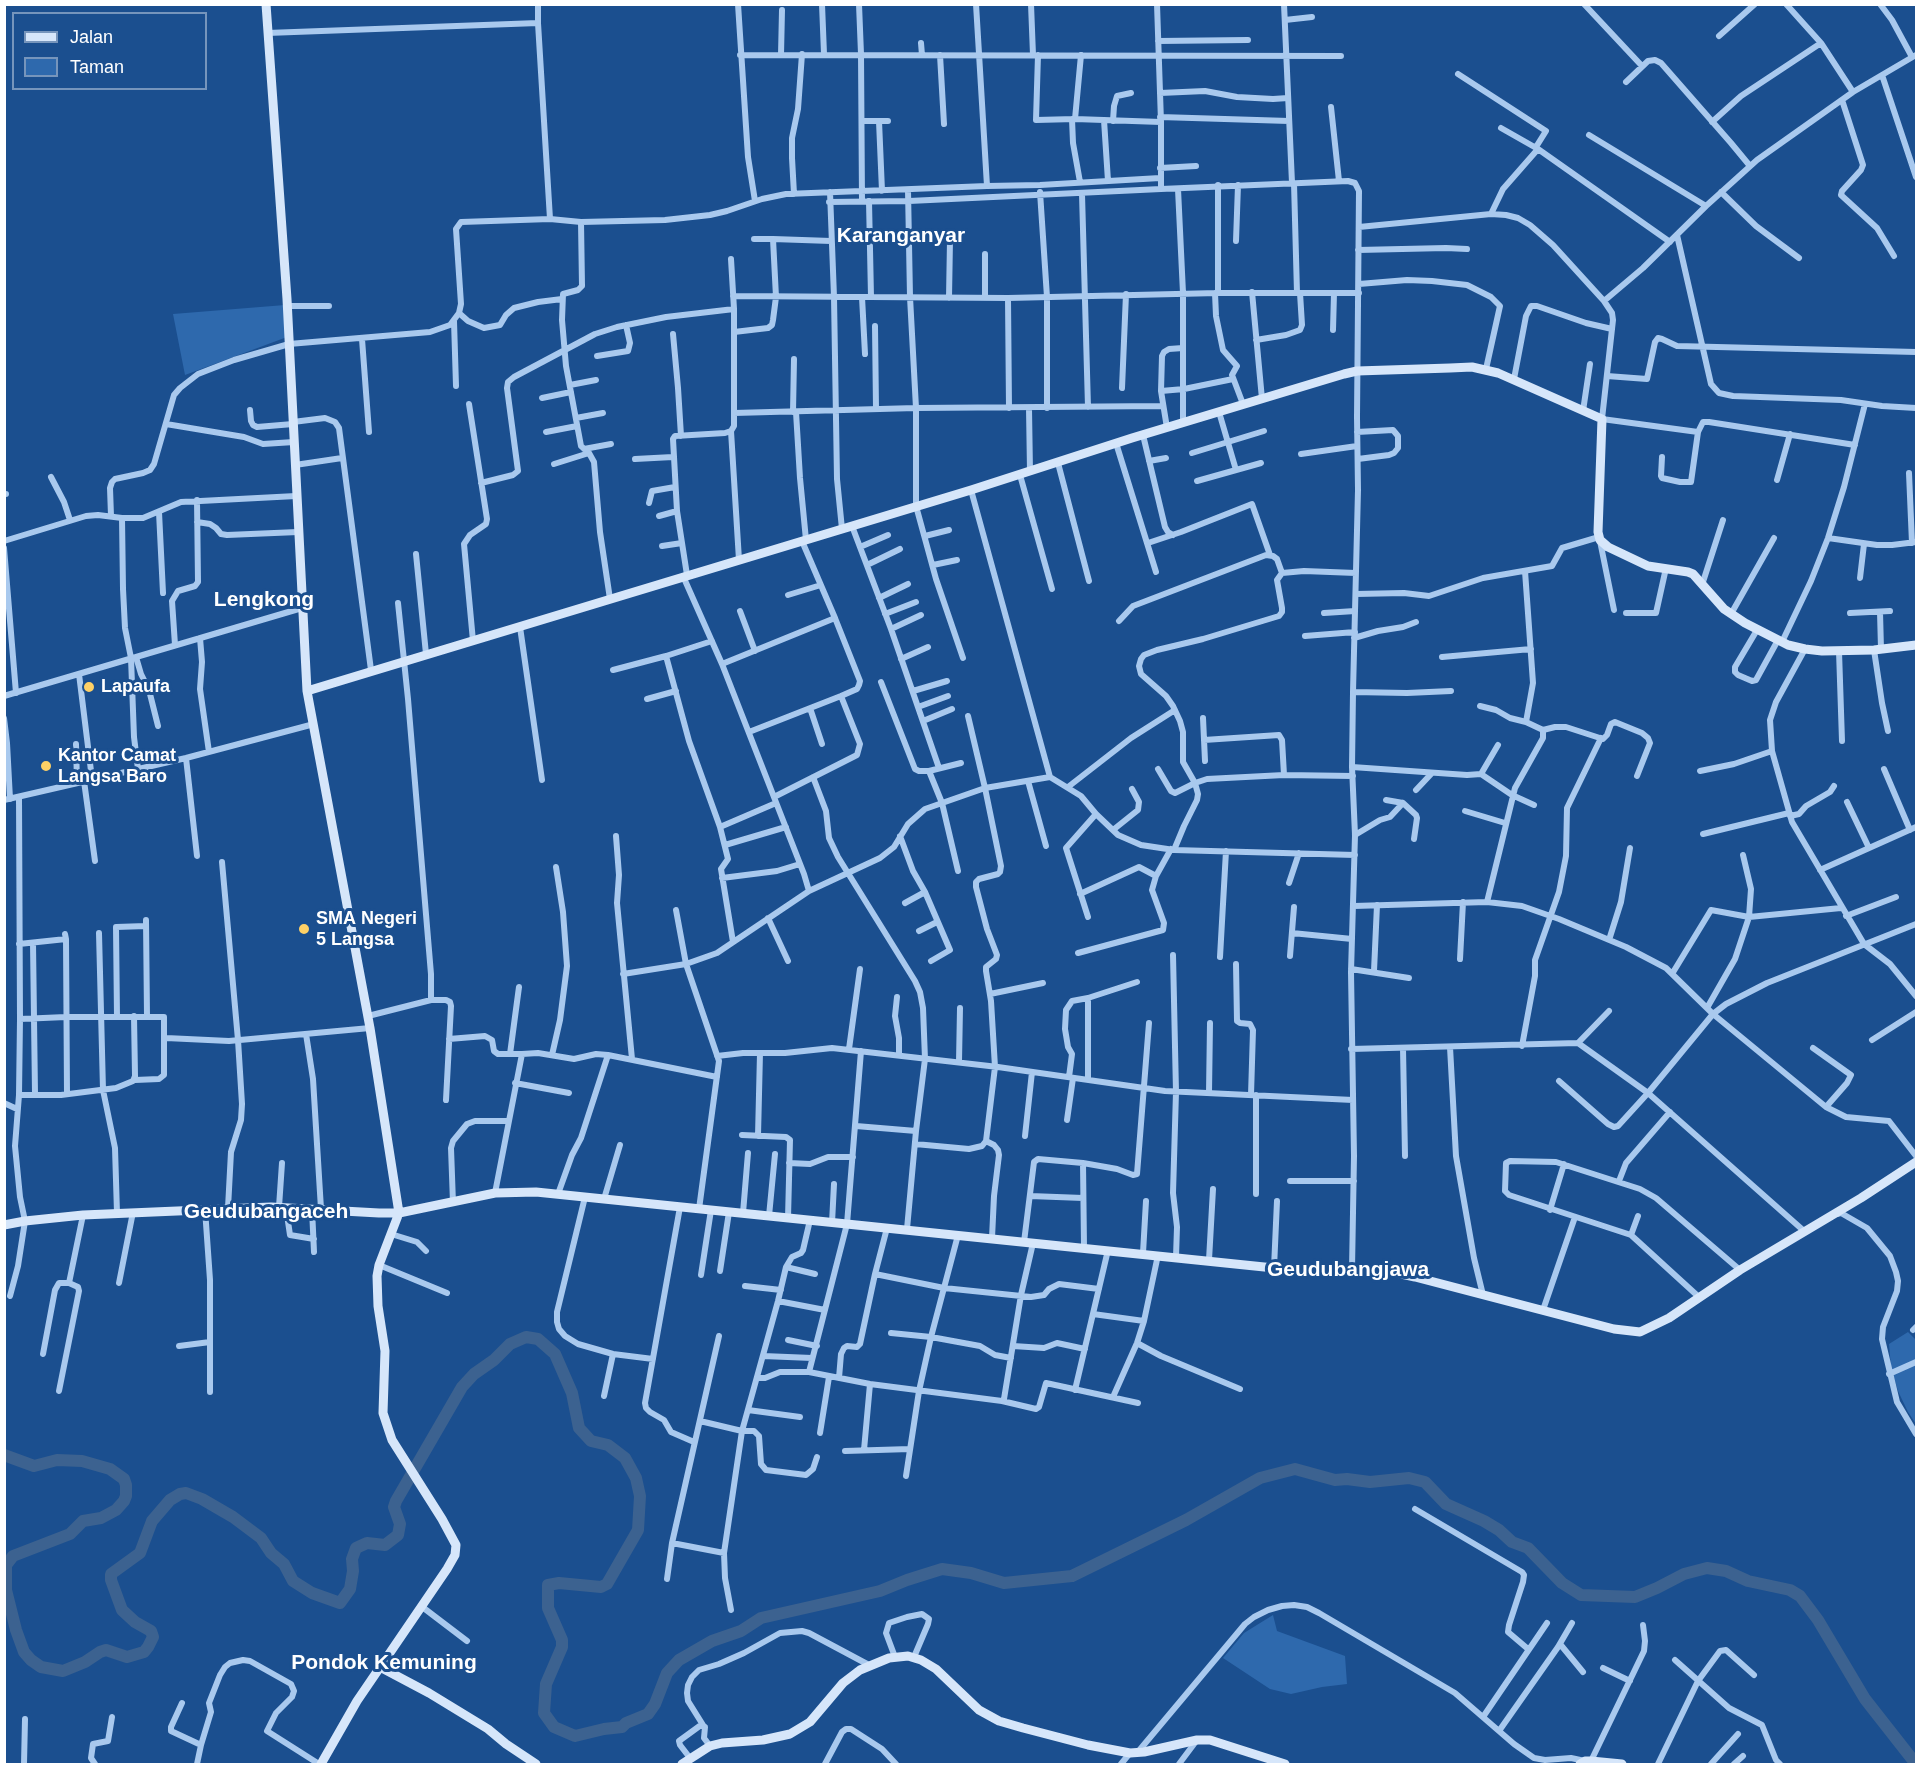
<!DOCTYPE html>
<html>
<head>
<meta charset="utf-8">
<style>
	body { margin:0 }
	#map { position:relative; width:1921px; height:1769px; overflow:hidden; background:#1b4f8f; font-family:Arial,sans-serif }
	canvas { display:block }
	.frame { position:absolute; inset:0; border:6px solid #fff; pointer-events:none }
	.legend { position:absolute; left:12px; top:12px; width:195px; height:78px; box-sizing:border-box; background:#1b4f8f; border:2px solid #7695bc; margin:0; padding:8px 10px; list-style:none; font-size:18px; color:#fff }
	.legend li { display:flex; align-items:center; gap:12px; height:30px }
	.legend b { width:30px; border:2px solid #7695bc }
</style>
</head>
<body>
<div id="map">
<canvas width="1921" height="1769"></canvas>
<div class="frame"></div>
<ul class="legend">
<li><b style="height:8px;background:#d6e6fa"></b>Jalan</li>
<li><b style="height:16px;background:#2e69ad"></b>Taman</li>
</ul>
</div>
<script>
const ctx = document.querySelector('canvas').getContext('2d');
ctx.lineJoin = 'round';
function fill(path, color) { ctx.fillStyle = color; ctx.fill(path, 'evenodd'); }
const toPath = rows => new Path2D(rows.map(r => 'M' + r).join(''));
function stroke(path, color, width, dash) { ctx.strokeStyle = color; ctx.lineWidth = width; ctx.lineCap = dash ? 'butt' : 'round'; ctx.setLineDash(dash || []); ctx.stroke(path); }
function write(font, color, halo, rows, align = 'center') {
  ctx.font = font + ' Arial,sans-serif'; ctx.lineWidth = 6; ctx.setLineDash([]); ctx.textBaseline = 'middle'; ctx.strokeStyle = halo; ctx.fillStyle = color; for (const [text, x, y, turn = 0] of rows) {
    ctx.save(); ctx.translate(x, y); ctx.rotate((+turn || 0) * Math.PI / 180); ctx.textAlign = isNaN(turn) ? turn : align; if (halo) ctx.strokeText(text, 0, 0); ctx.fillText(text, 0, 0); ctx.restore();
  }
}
const green = toPath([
	[285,305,287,337,185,375,173,314],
	[1908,1332,1916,1340,1916,1424,1908,1412,1898,1391,1891,1367,1889,1344],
	[1273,1615,1277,1631,1345,1656,1347,1684,1322,1687,1291,1694,1270,1689,1223,1658,1244,1633]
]);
const river = toPath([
	[4,1455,34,1466,57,1460,82,1461,110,1469,124,1479,126,1485,126,1496,124,1501,116,1510,101,1518,83,1521,70,1534,13,1556,6,1565,6,1590,16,1630,24,1652,31,1660,41,1667,63,1671,85,1662,100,1652,106,1650,127,1657,144,1652,148,1647,153,1637,151,1631,135,1622,122,1610,111,1580,111,1574,140,1553,152,1521,170,1500,180,1494,186,1493,202,1499,233,1517,261,1538,271,1553,284,1564,293,1581,312,1593,340,1603,350,1589,353,1571,352,1559,356,1548,367,1543,385,1545,398,1535,400,1524,394,1507,396,1501,462,1387,474,1374,494,1360,510,1344,526,1337,538,1339,555,1354,572,1393,579,1428,591,1441,608,1445,625,1458,636,1478,640,1496,638,1530,607,1584,601,1587,559,1583,548,1585,548,1608,562,1640,562,1647,546,1684,544,1713,554,1727,575,1736,604,1729,622,1727,626,1723,648,1714,655,1704,667,1673,679,1660,712,1641,741,1631,761,1618,880,1591,907,1580,942,1569,971,1573,1004,1583,1072,1576,1186,1520,1260,1478,1295,1469,1335,1480,1347,1479,1370,1482,1409,1478,1425,1482,1446,1504,1484,1521,1499,1530,1512,1542,1528,1548,1562,1583,1581,1595,1635,1597,1657,1588,1684,1574,1707,1568,1726,1571,1748,1581,1790,1590,1800,1596,1818,1620,1865,1699,1916,1764]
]);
const street = toPath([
	[738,4,748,157,755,201],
	[822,4,824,54],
	[859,4,861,54,862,201],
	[976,4,987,186],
	[1031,4,1033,55],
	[1157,4,1161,122,1161,189,1348,181,1355,183,1359,191,1357,417,1358,490,1353,692,1352,767,1355,835,1351,972,1354,1156,1352,1269],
	[1284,4,1292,183],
	[1584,4,1642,66],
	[1786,4,1821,43,1853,92],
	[1880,4,1892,20,1912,57],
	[1285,20,1312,17],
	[538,23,550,219],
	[267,33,538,23,538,4],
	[1719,36,1755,4],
	[1158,41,1248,40],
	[921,43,922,55],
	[740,55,1341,56],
	[781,55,782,10],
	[940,55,944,124],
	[1038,55,1036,120,1075,119,1161,122],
	[1458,74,1546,131,1536,147],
	[1882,75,1916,177],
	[1626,82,1648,61,1655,60,1661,63,1731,143,1750,166],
	[1160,93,1205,91,1237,97,1273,99,1288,98],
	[1842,100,1863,165,1861,170,1842,191,1841,195,1877,228,1894,256],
	[1331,107,1339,181],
	[1160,117,1289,121],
	[1072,119,1073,143,1080,182],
	[1075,119,1081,55],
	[1104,120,1108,181],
	[862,121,888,121],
	[879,121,882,191],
	[1113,121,1114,106,1117,96,1131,93],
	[1712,122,1741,96,1821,43],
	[1501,128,1538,149,1670,242],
	[1589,135,1706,206],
	[1160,168,1196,166],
	[1294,183,1297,293],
	[1218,185,1218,293],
	[1178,189,1183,293,1183,423],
	[908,190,910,297,916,408,916,506,936,579,963,658],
	[830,192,834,297,837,479,842,529],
	[1040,192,1047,297,1047,408],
	[1721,192,1756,226,1799,258],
	[794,194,792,158,792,138,798,109,802,54],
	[1082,194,1088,407],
	[869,201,871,297],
	[829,202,909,201,1161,189],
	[1491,214,1503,189,1538,149],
	[581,222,582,286,578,290,563,294,562,320,566,366,581,446,589,453,594,462,600,532,610,599],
	[1359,227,1491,214,1506,215,1518,218,1530,225,1553,245,1604,301,1612,313,1613,320,1602,419,1698,432,1703,422,1709,422,1855,445],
	[1677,235,1711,384,1719,393,1733,396,1841,400,1882,406,1916,408],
	[773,239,831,241],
	[1236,241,1238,185],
	[1358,250,1446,248,1467,249],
	[985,254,985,298],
	[1359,284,1407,280,1432,281,1467,285,1491,297,1500,306,1486,369],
	[1252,292,1262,399],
	[1215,293,1216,316,1223,350,1237,366,1232,375,1243,404],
	[733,296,1008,298,1218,293,1359,293],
	[862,297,865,354],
	[949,298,950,240],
	[1008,298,1009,408],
	[1604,301,1643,268,1706,206,1757,160,1853,92,1916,55],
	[287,306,329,306],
	[459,313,468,321,484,328,500,325,506,315,514,308,538,302,562,299],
	[454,321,456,386],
	[875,326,876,409],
	[1333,330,1334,293],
	[734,332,768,328,772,325,773,320,776,297,773,239,754,239],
	[673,334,678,388,681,436],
	[362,339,369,432],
	[1256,340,1286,335,1300,330,1302,325,1300,293],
	[1183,348,1169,349,1164,352,1162,356,1161,391,1184,389,1233,379],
	[597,356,628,351,630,343,626,325],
	[1607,376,1647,379,1655,342,1658,338,1662,339,1677,346,1916,352],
	[1514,379,1526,316,1531,306,1537,306,1586,323,1612,329],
	[570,385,596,380],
	[1122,388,1126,294],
	[1161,391,1167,428],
	[542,398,571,392],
	[469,404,487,519,486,524,470,535,464,544,473,641],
	[1029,408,1030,472],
	[250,410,251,421,253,425,257,427,293,424],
	[1583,411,1590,364],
	[793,412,794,359],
	[796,412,800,478,806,540],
	[1219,412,1236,470],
	[734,413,916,408,1163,406],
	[576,418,603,413],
	[293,422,325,418,335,422,339,428,371,670],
	[166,424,244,437,263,444,294,442],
	[731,431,739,560],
	[546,432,577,426],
	[1357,432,1393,430,1398,436,1398,448,1394,453,1389,455,1358,459],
	[1143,435,1165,527,1168,532,1173,535],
	[1116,443,1156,572],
	[584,449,611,444],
	[1192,453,1264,431],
	[1301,454,1357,446],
	[1662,457,1661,476,1662,478,1680,482,1691,482,1698,432],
	[635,459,673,457],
	[1149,461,1166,458],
	[1058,463,1089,581],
	[554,464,589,453],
	[295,465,342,458],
	[1909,473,1912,543],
	[1020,475,1052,589],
	[51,477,64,502,70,520],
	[1777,480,1790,434],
	[1197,481,1261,463],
	[481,483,513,475,518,471,507,388,508,382,514,377,595,334,617,327,666,317,734,309],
	[971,490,1050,777,1081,796,1096,814,1118,835,1141,845,1174,850,1355,855],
	[4,494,6,494],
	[649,503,652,491,675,487],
	[159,512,163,593],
	[111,516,110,488,112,482,115,479,143,473,150,470,154,464,174,395,180,388,198,374,234,360,289,344,430,332,450,325,459,313,461,304,456,229,461,222,550,219,581,222,665,220,710,215,727,211,762,199,786,194,987,186,1040,185,1160,178],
	[659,516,677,511],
	[122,518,123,589,125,628,131,658,134,737,138,769],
	[197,522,210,524,216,528,221,534,227,535,298,532],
	[852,526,891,629,939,768],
	[925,536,949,530],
	[1828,538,1877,545,1892,545,1916,542],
	[4,541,86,516,98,515,122,518,143,518,181,502,296,496],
	[1600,541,1614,610],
	[1148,543,1181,532,1252,504,1270,555],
	[662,546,682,543],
	[860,547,888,535],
	[4,548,16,693],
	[416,554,426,654],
	[867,565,900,549],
	[933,565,957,560],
	[1525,571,1533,683,1526,722,1543,730,1555,727,1566,727,1603,739,1607,735,1611,724,1615,722,1642,733,1648,738,1650,743,1637,776],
	[687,575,677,511,673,439,675,436,725,433,731,431,734,426,734,309,731,259],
	[683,576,722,664,804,874,809,891],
	[1860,578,1864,544],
	[1702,585,1723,520],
	[1356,594,1404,593,1429,596,1483,578,1552,566,1562,548,1599,537],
	[788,595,821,585],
	[879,598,908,584],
	[398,603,408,699,431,974,431,1000],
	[740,611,755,651],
	[1880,612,1881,649],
	[1324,613,1355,611],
	[1626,613,1656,613,1666,568],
	[1850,613,1890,611],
	[885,614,916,602],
	[1731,614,1774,538],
	[1119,621,1133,606,1266,555,1273,556,1277,559,1282,573],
	[520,627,542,780],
	[891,629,921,615],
	[1757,630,1735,667,1735,672,1738,675,1752,681,1756,680,1778,640],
	[1305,636,1355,632],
	[200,638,202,662,200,689,209,752],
	[1354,638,1378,631,1403,627,1416,622],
	[1782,642,1811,581,1828,538,1844,487,1865,404],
	[175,645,172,601,178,591,195,586,198,582,197,500],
	[1805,649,1776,702,1770,720,1772,751,1792,822,1864,944,1890,964,1916,996],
	[1874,650,1882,703,1888,731],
	[1839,651,1842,741],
	[666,656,689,741,720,827],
	[136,657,141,674,149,690,158,726],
	[1442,657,1531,649],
	[901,659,928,647],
	[722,664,835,618],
	[613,670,666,656,712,641],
	[79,674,92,779],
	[881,682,915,769,919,771,929,771,942,803,958,871],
	[913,691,947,681],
	[1353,692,1407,693,1451,691],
	[4,696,302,608],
	[647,699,676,691],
	[1480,706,1496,710,1510,718,1526,722],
	[918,707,948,696],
	[810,708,822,744],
	[4,718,7,743,10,799],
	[1203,718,1205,761],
	[923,721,952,709],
	[749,732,841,696,857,689,859,685,860,681,835,618,802,541],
	[1204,740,1279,735,1282,740,1284,775],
	[76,744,77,783],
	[186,758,197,856],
	[1352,767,1467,775,1481,774,1512,795,1534,805],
	[1158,769,1171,791,1175,793,1195,783,1207,779,1284,775,1353,776],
	[1884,769,1910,830],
	[929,771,961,763],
	[1700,771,1734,764,1772,751],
	[1481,774,1498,745],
	[813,777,826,811,829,838,838,857,915,981,920,992,923,1008,925,1059,916,1131,907,1229],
	[84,781,95,861],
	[1028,781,1046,846],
	[1068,787,1131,738,1175,710],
	[1416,790,1432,773],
	[774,797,857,755,860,744,841,696],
	[4,800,186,758,314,724],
	[1386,800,1403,803,1416,815,1417,818,1414,839],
	[1847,802,1869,848],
	[1465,811,1505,823],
	[1790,816,1799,814,1806,806,1830,792,1834,786],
	[1113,830,1138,810,1139,802,1132,789],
	[1703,834,1789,813],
	[1355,835,1380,820,1390,817,1403,803],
	[616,836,619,875,617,903,632,1059],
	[900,836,913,871,925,892,950,950,931,961],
	[725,845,786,827],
	[1174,850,1184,826,1197,800,1198,794,1195,783,1183,762,1183,732,1180,721,1173,706,1166,696,1141,674,1139,666,1141,659,1144,655,1157,650,1203,639,1279,616,1282,612,1282,608,1277,580,1282,573,1304,571,1356,573],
	[222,862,238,1040,242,1104,241,1120,231,1152,228,1208],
	[1820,870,1916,827],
	[722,878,777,871,800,864],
	[1289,883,1299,853],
	[1080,894,1139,867,1156,876],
	[1487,902,1515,788,1543,738,1543,730],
	[905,903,925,892],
	[1354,906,1487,902,1522,906,1559,919,1626,947,1666,968,1713,1014,1826,1107,1846,1117,1889,1121,1916,1156],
	[1846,916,1896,897],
	[1088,917,1066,848,1096,814],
	[768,918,788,961],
	[146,920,147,1016],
	[919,931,937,922],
	[99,933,103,1090,115,1148,117,1213],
	[1292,933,1352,939],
	[66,939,67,1094],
	[1609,940,1621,902,1630,848],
	[733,942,721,869,728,859,720,827,776,803],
	[33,943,35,1094],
	[19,944,66,939,65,934],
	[1078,953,1163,930,1164,923,1152,890,1156,876,1171,849],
	[1173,955,1176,1092,1173,1193,1177,1227,1176,1257],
	[1290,956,1294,907],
	[1220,957,1226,851],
	[1460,959,1463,902],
	[1236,964,1237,1021,1240,1023,1250,1024,1253,1030,1251,1095],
	[1351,969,1409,978],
	[1374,971,1377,905],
	[623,974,686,964,676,910],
	[1672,974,1711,910,1749,917,1841,908],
	[990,994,1043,983],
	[897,997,895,1016,899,1038,899,1055],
	[1707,1008,1735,959,1749,917,1751,889,1743,855],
	[368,1016,431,1000,446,1000,450,1002,451,1006,446,1100],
	[117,1017,116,927,146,926],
	[20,1019,66,1017,164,1017,164,1075,159,1079,135,1080],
	[306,1034,313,1079,321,1209],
	[166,1038,229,1041,370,1028],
	[449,1039,485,1036,492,1040,494,1051,498,1054,522,1054],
	[1872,1040,1916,1012],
	[1522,1046,1535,976,1535,960,1559,892,1566,856,1567,808,1601,738],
	[1450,1047,1456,1156,1474,1258,1483,1295],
	[1403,1048,1405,1156],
	[1813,1048,1851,1075,1847,1083,1826,1107],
	[849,1049,860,969],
	[1351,1049,1578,1043,1609,1011],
	[861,1051,847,1224,809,1372,870,1384,1002,1401,1004,1399,1021,1295,1033,1243],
	[510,1054,519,987],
	[552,1055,560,1020,567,966,563,912,556,867],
	[717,1056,743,1053,785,1053,832,1048,998,1067,1165,1091,1353,1100],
	[959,1062,960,1008],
	[1069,1077,1072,1054,1068,1047,1065,1029,1066,1010,1072,1001,1088,998],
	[1088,1080,1088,998,1137,982],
	[1559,1081,1608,1124,1614,1127,1618,1126,1648,1093,1578,1043],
	[515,1083,569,1093],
	[1209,1093,1210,1023],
	[19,1095,61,1095,116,1088,133,1081,135,1076,134,1016],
	[4,1103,17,1109],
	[1067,1120,1073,1078],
	[856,1126,916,1131],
	[742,1135,786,1137,790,1140,788,1218],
	[758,1136,760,1053],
	[1025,1136,1032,1072],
	[986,1141,994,1145,998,1150,999,1155,994,1196,992,1238],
	[915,1144,969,1149,982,1146,986,1141,995,1067,991,1001,986,971,986,967,996,959,997,955,987,929,976,887,976,882,979,879,998,874,1000,872,1001,866,985,788,968,716],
	[789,1163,810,1164,828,1157,853,1157],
	[1290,1181,1354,1181],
	[1619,1181,1626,1163,1670,1112],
	[495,1193,522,1054,538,1053,574,1059,596,1054,608,1055,717,1077],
	[558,1194,572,1155,581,1138,608,1055],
	[1256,1194,1256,1095],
	[1030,1196,1083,1198],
	[585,1197,557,1312,557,1322,559,1329,565,1336,578,1344,613,1354,653,1359],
	[604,1199,620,1145],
	[453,1203,451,1148,453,1141,467,1124,475,1121,508,1121],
	[279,1207,282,1163],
	[680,1207,645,1403,646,1408,650,1412,664,1420,671,1432,694,1442],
	[286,1208,290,1235,314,1239],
	[205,1209,210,1280,210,1392],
	[312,1209,314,1252],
	[699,1209,719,1061,686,964,717,953,809,891,880,858,894,847,908,824,925,809,985,788,1050,777],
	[1550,1210,1564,1164],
	[743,1213,748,1153],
	[1837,1214,1841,1213,1867,1228,1890,1256,1896,1272,1898,1281,1897,1291,1883,1327,1882,1339,1897,1402,1916,1434],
	[769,1216,775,1154],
	[832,1223,834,1184],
	[1804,1231,1648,1093,1713,1014,1726,1004,1767,983,1916,924],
	[391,1234,417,1242,426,1251],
	[1631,1235,1638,1216],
	[1024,1242,1034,1162,1038,1159,1083,1163],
	[1084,1247,1083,1163,1117,1169,1133,1175,1137,1174,1149,1023],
	[1143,1253,1146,1201],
	[1209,1260,1213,1189],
	[379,1265,447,1293],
	[786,1267,815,1274],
	[1274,1268,1277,1201],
	[720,1271,729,1212],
	[875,1274,944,1288,1031,1297,1044,1295,1049,1289,1059,1284,1099,1289],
	[701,1275,711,1210],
	[69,1283,83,1215],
	[119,1283,133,1212],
	[745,1286,781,1290],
	[10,1296,18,1266,25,1221,20,1197,15,1146,19,1095,20,1019,19,797],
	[1700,1298,1631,1235,1509,1195,1505,1191,1506,1163,1510,1161,1556,1162,1640,1189,1656,1198,1740,1270],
	[778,1301,825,1310],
	[1543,1310,1575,1217],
	[1093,1314,1144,1321],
	[1913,1330,1916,1327],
	[891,1333,931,1337,980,1346,995,1355,1011,1358],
	[788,1340,817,1346],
	[1137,1343,1161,1356,1240,1389],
	[179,1346,210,1342],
	[1013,1346,1044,1348,1057,1343,1085,1349],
	[43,1354,55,1290,59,1283,69,1283,78,1287,79,1291,59,1391],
	[763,1356,812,1358],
	[1889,1374,1916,1362],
	[758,1378,765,1378,780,1372,809,1372],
	[839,1378,841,1354,844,1348,847,1346,857,1347,860,1344,875,1274,887,1228],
	[1075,1390,1108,1250],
	[604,1396,613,1354],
	[1113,1397,1137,1343,1144,1321,1158,1255],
	[1002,1401,1036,1409,1039,1407,1046,1383,1138,1403],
	[748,1410,800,1417],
	[700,1421,742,1431,754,1431,759,1436,761,1464,766,1470,806,1475,813,1469,817,1457],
	[820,1433,829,1377],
	[864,1450,870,1384],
	[845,1451,910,1449],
	[906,1476,919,1391,931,1337,958,1235],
	[1415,1509,1522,1572,1524,1575,1523,1582,1509,1625,1508,1632,1528,1649],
	[672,1543,724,1553],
	[667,1579,672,1543,719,1336],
	[421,1606,467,1641],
	[731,1610,725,1578,724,1553,742,1431,778,1301,786,1267,792,1257,801,1253,803,1250,810,1220],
	[1560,1644,1583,1672],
	[895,1657,886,1633,889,1623,907,1617,922,1614,929,1619,928,1624,914,1657],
	[1675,1660,1729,1708,1762,1725,1776,1760,1780,1764],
	[1603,1668,1630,1681],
	[182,1703,171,1727,171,1731,201,1745],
	[1483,1717,1547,1623],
	[703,1725,688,1701,687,1693,688,1685,692,1677,699,1670,719,1664,744,1653,780,1633,802,1631,809,1633,869,1665],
	[1499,1731,1558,1647,1572,1623],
	[1137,1753,1245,1624,1254,1617,1268,1610,1282,1606,1294,1605,1307,1607,1319,1613,1455,1693,1514,1744,1534,1758,1545,1760,1571,1758,1585,1761],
	[690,1758,680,1745,679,1741,701,1725,705,1727,704,1738,710,1746],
	[1591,1761,1644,1651,1645,1641,1643,1625],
	[24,1764,25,1719],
	[95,1764,91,1758,93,1744,108,1741,112,1717],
	[197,1764,201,1745,211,1712,209,1703,220,1675,225,1667,230,1663,243,1660,250,1661,291,1684,294,1691,292,1697,276,1713,267,1731,319,1764],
	[825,1764,842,1732,846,1729,851,1729,882,1749,896,1764],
	[1121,1764,1130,1753],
	[1179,1764,1197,1740],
	[1658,1764,1698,1681,1720,1651,1726,1650,1754,1675],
	[1711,1764,1738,1734],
	[1734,1764,1743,1756]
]);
const secondary = toPath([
	[266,4,287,299,307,691,370,1028,399,1213,379,1265,377,1276,378,1306,385,1351,383,1413,392,1440,442,1519,456,1545,455,1555,447,1569,357,1701,321,1764],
	[307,691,971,490,1132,438,1344,374,1357,371,1450,368,1472,367,1498,373,1602,419,1598,532,1600,540,1608,547,1648,566,1688,572,1693,574,1724,609,1745,623,1788,645,1805,649,1822,651,1874,650,1916,645],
	[4,1225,25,1221,83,1215,271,1207,379,1213,399,1213,495,1193,536,1192,1274,1268,1392,1272,1415,1277,1614,1329,1640,1332,1669,1318,1740,1270,1861,1198,1916,1162],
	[380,1667,429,1693,488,1729,506,1744,536,1764],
	[682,1764,710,1746,722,1743,763,1740,790,1734,810,1722,843,1683,860,1670,889,1658,908,1656,921,1660,936,1669,979,1710,999,1721,1023,1728,1088,1745,1130,1753,1144,1752,1197,1740,1210,1740,1285,1764],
	[1580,1764,1585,1761,1591,1761,1622,1764]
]);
const markers = [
	[89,687,6,"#ffd166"],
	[46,766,6,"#ffd166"],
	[304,929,6,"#ffd166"]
];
const poiNames = [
	["Lapaufa",101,687],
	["Kantor Camat",58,756],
	["Langsa Baro",58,777],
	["SMA Negeri",316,919],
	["5 Langsa",316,940]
];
const quarterNames = [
	["Karanganyar",901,236],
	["Lengkong",264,600],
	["Geudubangaceh",266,1212],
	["Geudubangjawa",1348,1270],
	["Pondok Kemuning",384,1663]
];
fill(green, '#2e69ad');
stroke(river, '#3c6290', 12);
stroke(street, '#a9c9ee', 6);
stroke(secondary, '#d6e6fa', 9);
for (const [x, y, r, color] of markers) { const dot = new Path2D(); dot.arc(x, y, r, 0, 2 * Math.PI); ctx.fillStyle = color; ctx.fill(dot); stroke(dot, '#1b4f8f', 2); }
write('bold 18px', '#fff', '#1b4f8f', poiNames, 'left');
write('bold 21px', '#fff', '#1b4f8f', quarterNames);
</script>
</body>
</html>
